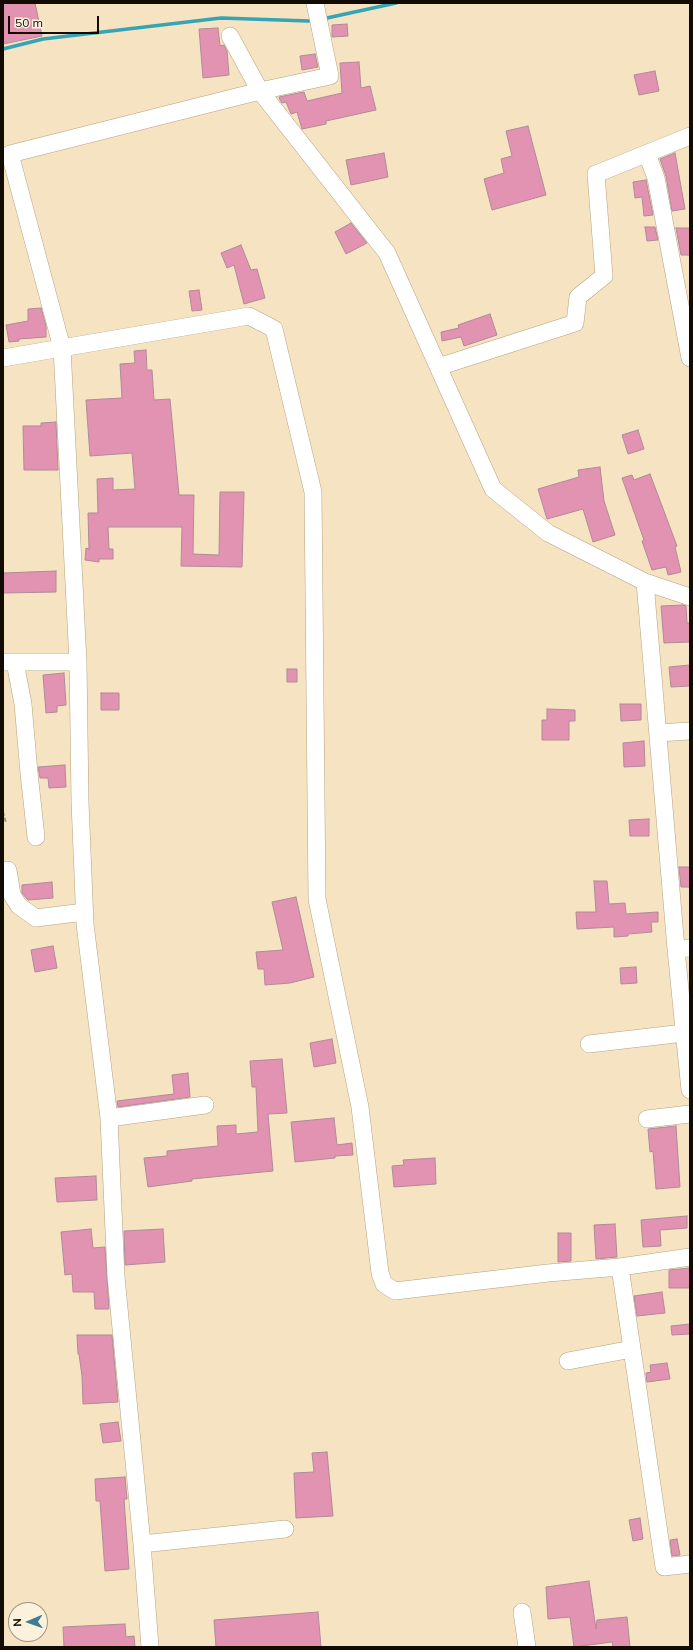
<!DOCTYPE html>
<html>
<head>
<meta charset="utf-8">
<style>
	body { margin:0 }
	#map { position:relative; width:693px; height:1650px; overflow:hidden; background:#f5e3c1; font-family:Mulish,sans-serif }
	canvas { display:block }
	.frame { position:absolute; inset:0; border:4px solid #110b02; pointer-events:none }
	.north { position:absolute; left:8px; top:1602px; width:40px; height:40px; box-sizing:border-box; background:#fcf1dd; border:1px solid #9e9585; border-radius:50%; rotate:268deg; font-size:11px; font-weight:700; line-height:16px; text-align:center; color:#110b02 }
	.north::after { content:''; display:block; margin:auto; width:14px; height:18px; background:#3b7e8f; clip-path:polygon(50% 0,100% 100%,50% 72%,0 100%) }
	.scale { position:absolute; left:8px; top:16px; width:91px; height:18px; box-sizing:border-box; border:2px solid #110b02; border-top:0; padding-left:5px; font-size:12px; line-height:14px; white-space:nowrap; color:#110b02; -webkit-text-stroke:3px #fcf1dd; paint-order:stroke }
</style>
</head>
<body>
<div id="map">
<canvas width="693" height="1650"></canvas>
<div class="frame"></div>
<div class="north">N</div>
<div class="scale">50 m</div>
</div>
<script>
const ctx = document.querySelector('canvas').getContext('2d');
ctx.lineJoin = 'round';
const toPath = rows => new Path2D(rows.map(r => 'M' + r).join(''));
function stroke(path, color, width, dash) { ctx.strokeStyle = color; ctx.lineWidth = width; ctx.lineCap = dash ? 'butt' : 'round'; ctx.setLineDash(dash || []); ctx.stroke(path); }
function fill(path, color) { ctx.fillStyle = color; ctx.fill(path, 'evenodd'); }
const stream = toPath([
	[327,18,396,3],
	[3,49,43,39,221,18,309,21]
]);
const building = toPath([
	[3,3,35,3,42,36,3,44,3,3],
	[347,24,348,36,332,37,332,25,347,24],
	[218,28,220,46,224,45,227,51,229,75,203,78,199,29,218,28],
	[315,54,318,67,302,70,300,56,315,54],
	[359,62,361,88,370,86,376,110,326,121,326,124,302,129,297,112,291,114,286,102,282,103,280,100,279,97,304,92,307,101,342,93,340,63,359,62],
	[655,71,659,91,639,95,634,75,655,71],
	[528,126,546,195,492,210,484,179,504,173,501,159,512,156,506,131,528,126],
	[384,153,388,177,351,185,346,160,384,153],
	[675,153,685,209,672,211,666,176,660,159,675,153],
	[646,180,653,215,644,216,642,197,635,198,633,182,646,180],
	[351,223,367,243,346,254,335,232,351,223],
	[645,227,655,227,658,240,647,241,645,227],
	[676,228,690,228,690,255,681,255,676,228],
	[241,245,251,270,257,269,265,298,244,304,234,265,227,268,221,253,241,245],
	[199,290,202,310,192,311,189,291,199,290],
	[41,308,46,326,46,337,19,339,19,341,9,342,6,325,28,321,28,309,41,308],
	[490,314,497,335,464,346,461,337,442,341,441,332,459,328,458,325,490,314],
	[146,350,147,370,152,370,154,400,170,399,179,495,194,495,193,554,219,555,220,492,244,492,242,567,181,566,182,527,108,527,109,549,113,549,113,559,99,559,99,562,85,560,86,548,89,549,88,513,98,513,97,479,113,478,113,490,135,489,132,453,90,456,86,400,122,398,120,364,135,363,134,351,146,350],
	[56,422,58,470,24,470,23,426,41,426,41,423,56,422],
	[638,430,644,449,628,454,622,435,638,430],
	[600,467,604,501,615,535,593,542,583,509,547,519,538,489,579,477,578,470,600,467],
	[650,474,677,546,675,547,681,572,668,575,666,567,652,570,642,541,644,540,622,478,632,475,634,480,650,474],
	[56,571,56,592,3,593,3,573,56,571],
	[683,605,686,606,687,623,690,623,690,642,664,643,661,606,683,605],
	[690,665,690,686,671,687,669,667,690,665],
	[287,669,297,669,297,682,287,682,287,669],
	[64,673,66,705,57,706,57,712,46,713,43,675,64,673],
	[101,693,119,693,119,710,101,710,101,693],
	[620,704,641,704,641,720,621,721,620,704],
	[547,709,575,710,575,721,569,721,569,740,542,740,542,720,547,720,547,709],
	[644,741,645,766,624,767,623,743,644,741],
	[65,765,66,787,49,788,48,778,40,778,38,767,65,765],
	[649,819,649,836,630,836,629,820,649,819],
	[679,867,690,867,690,887,681,887,679,867],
	[594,881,607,881,609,904,625,903,626,914,658,912,658,922,651,922,652,932,628,934,628,936,614,937,614,927,577,929,576,912,596,912,594,881],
	[52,882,53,898,28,900,22,893,22,885,52,882],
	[296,897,314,977,290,983,265,985,264,969,258,969,256,952,283,950,272,902,296,897],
	[53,946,57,968,35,972,31,950,53,946],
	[636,967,637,983,621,984,620,968,636,967],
	[332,1039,336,1063,314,1067,310,1043,332,1039],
	[282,1059,287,1113,268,1114,273,1171,192,1179,192,1181,148,1187,144,1158,167,1156,167,1151,218,1146,217,1126,236,1125,236,1134,258,1132,256,1087,252,1087,250,1061,282,1059],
	[188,1073,190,1097,118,1107,117,1101,174,1094,172,1075,188,1073],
	[334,1118,337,1145,352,1143,353,1155,335,1156,335,1158,295,1162,291,1122,334,1118],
	[676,1126,680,1187,656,1189,653,1151,650,1152,648,1129,676,1126],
	[435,1158,436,1184,394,1187,392,1166,404,1165,403,1160,435,1158],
	[96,1176,97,1200,57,1202,55,1178,96,1176],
	[687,1216,687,1228,660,1230,661,1246,643,1247,641,1220,687,1216],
	[615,1224,617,1257,596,1259,594,1225,615,1224],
	[91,1229,93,1248,105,1247,109,1309,95,1309,94,1292,73,1292,72,1274,65,1275,61,1232,91,1229],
	[163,1229,165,1262,125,1265,124,1231,163,1229],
	[558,1233,571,1233,571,1261,558,1262,558,1233],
	[690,1268,690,1288,669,1288,669,1270,690,1268],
	[662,1292,665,1313,637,1316,634,1296,662,1292],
	[690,1324,690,1334,672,1335,671,1326,690,1324],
	[77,1335,112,1335,118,1402,83,1404,82,1376,79,1354,78,1354,77,1335],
	[667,1363,670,1379,647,1382,646,1373,651,1372,650,1365,667,1363],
	[118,1422,121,1441,103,1443,100,1424,118,1422],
	[327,1452,333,1516,296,1518,294,1473,314,1472,312,1453,327,1452],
	[125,1477,127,1499,124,1499,129,1569,105,1571,100,1501,96,1501,95,1479,125,1477],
	[640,1518,643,1539,633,1541,629,1520,640,1518],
	[677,1539,680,1555,672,1556,670,1540,677,1539],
	[589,1581,596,1629,597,1620,627,1617,630,1647,613,1647,612,1642,574,1647,570,1617,548,1619,546,1587,589,1581],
	[318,1612,321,1647,216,1647,214,1620,318,1612],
	[125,1624,126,1637,134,1636,135,1647,64,1647,63,1627,125,1624]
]);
const path = toPath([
	[3,812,6,823]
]);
const minor = toPath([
	[230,36,260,91,330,76,315,3],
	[647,154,656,178,690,358],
	[3,358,249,316,274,329,313,492,317,899,360,1107,380,1273,384,1284,395,1291,548,1273,620,1267,690,1257],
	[438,367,575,323,578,297,604,276,596,174,690,136],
	[645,582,676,949,690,1090],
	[3,662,78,662],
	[15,662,23,704,29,773,36,837],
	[658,733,690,731],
	[8,870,12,895,19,906,36,918,84,912],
	[676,949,690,948],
	[589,1044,684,1033],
	[109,1118,85,924,80,802,78,662,62,348,10,154,260,91,387,253,493,489,548,533,645,582,690,597],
	[647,1119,690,1114],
	[620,1267,664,1567,690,1564],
	[568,1361,632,1349],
	[142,1544,285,1529],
	[522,1612,527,1647],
	[150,1647,142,1544,116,1277,109,1118,205,1105]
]);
stroke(stream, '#34a4b6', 3.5);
fill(building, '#e193b1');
stroke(building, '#b08a98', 1);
stroke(minor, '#b4a382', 18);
stroke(path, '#a3967d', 2, [4, 2]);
stroke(minor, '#fff', 17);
</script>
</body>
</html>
